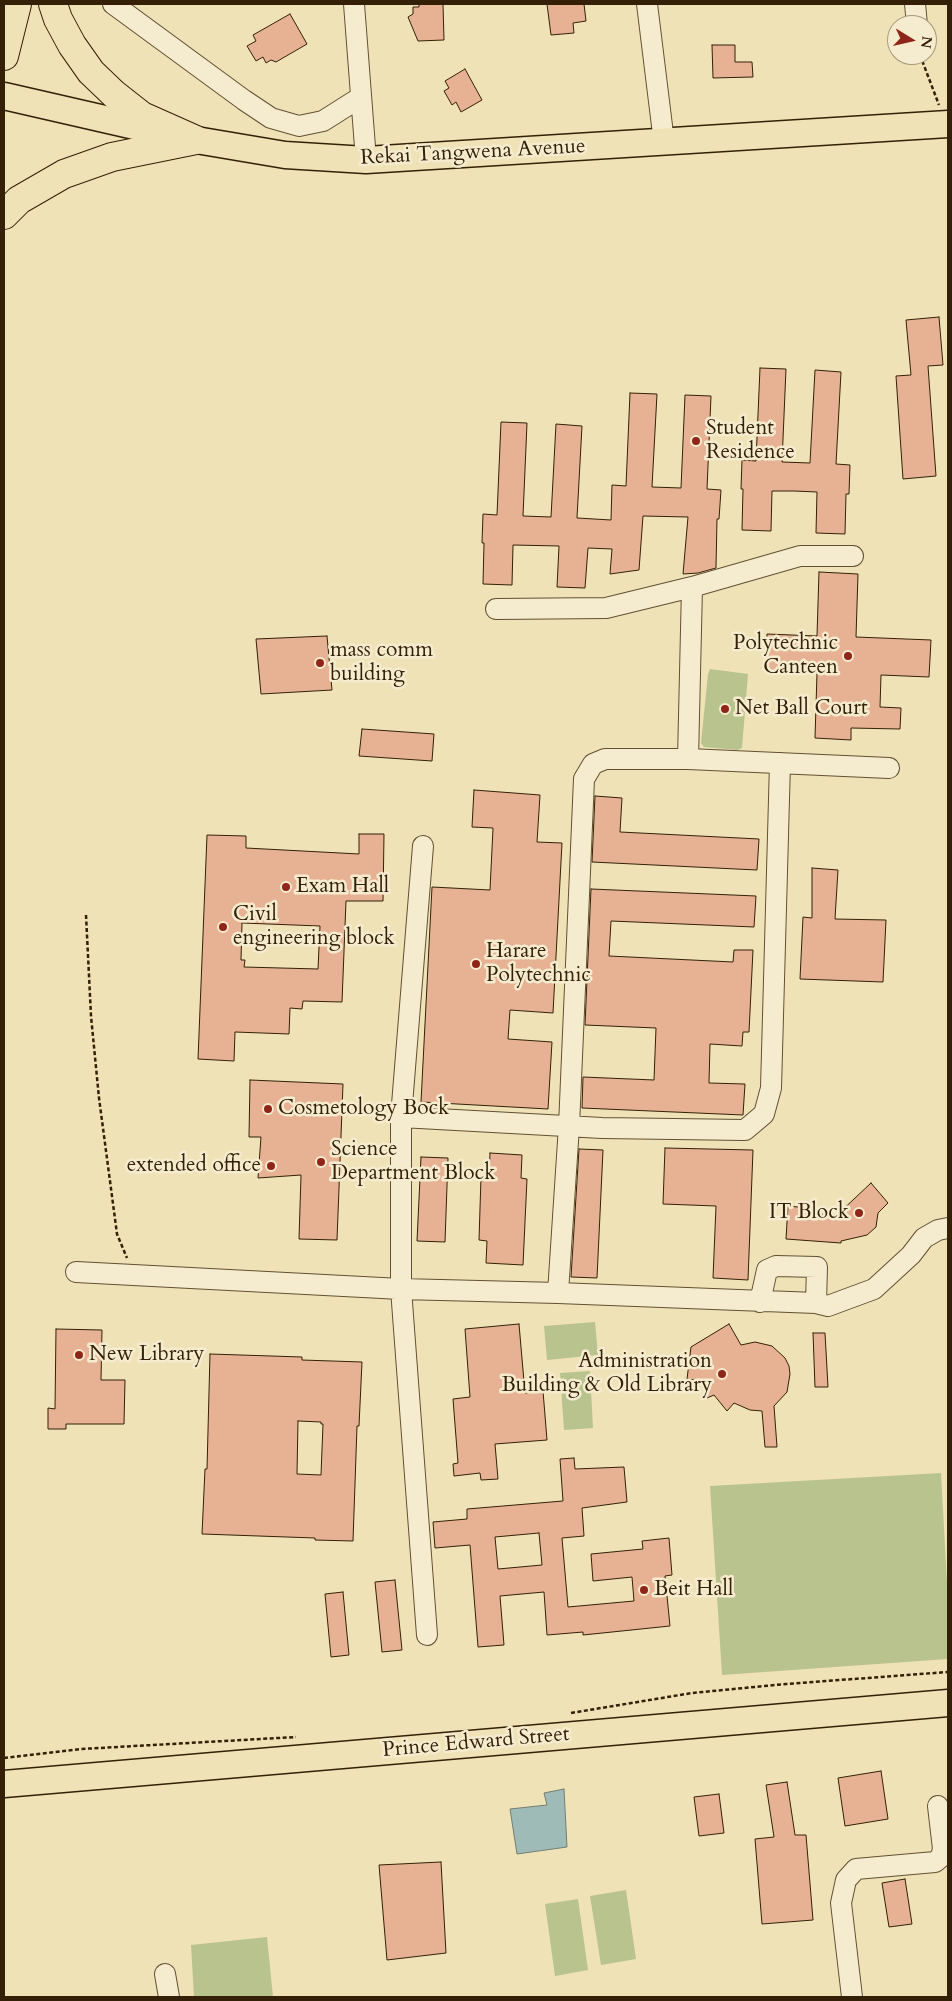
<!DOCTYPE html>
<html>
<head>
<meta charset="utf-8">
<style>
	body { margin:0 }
	#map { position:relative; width:952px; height:2001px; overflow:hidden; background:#efe2b6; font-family:Cardo,serif }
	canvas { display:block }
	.frame { position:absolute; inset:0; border:5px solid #332006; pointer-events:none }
	.north { position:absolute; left:887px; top:15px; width:50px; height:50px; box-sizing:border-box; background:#f5ecd0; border:1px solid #a79a7f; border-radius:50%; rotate:99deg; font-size:14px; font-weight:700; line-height:20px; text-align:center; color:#332006 }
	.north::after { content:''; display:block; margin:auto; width:18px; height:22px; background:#8f2418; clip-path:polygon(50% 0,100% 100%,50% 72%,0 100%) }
</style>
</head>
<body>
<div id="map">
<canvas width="952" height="2001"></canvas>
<div class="frame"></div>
<div class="north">N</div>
</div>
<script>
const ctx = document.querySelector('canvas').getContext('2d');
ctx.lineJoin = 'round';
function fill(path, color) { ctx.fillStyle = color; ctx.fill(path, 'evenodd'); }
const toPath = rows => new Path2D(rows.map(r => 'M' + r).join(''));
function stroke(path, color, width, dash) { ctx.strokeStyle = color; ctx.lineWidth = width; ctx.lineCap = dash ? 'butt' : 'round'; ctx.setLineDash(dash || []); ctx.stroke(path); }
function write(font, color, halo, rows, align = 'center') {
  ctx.font = font + ' Cardo,serif'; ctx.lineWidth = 5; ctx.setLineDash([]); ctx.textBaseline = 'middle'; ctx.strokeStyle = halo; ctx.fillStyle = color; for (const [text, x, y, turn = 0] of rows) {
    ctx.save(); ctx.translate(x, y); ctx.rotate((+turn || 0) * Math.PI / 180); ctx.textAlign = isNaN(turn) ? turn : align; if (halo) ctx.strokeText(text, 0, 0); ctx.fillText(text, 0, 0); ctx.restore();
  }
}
const green = toPath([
	[710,669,748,674,742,748,737,750,704,747,701,743,708,674],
	[595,1322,598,1355,547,1360,544,1326],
	[590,1371,593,1428,564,1430,560,1373],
	[941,1473,948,1602,948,1659,722,1675,710,1486],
	[626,1890,636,1959,601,1965,590,1896],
	[578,1899,588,1970,555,1976,545,1904],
	[267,1937,273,1997,194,1997,191,1945]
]);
const water = toPath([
	[564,1789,567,1847,517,1854,510,1809,547,1805,544,1793,564,1789]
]);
const building = toPath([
	[419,4,443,4,444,40,418,41,408,17,413,14,413,7,419,7,419,4],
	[547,4,584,4,586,21,573,23,574,33,551,35,547,4],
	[290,14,307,44,276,62,271,60,266,63,263,57,256,61,247,46,256,41,253,35,290,14],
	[712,45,735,45,735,62,752,62,753,77,713,78,712,45],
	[465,69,482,100,461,112,456,102,452,105,444,91,449,88,445,81,465,69],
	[939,317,943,365,928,366,936,476,903,479,896,376,911,375,906,320,939,317],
	[760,368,786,369,782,462,810,463,815,370,841,372,836,464,850,465,849,494,846,494,845,534,816,533,817,492,794,491,772,491,771,531,742,530,743,489,741,489,742,460,756,461,760,368],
	[630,393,657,394,652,487,681,488,685,395,711,396,707,489,721,490,719,519,717,519,716,568,698,573,683,574,688,517,643,516,639,570,610,574,612,549,588,548,585,588,557,587,559,546,513,545,512,585,483,584,484,543,482,543,483,514,497,515,501,422,527,423,523,516,551,517,556,424,582,426,577,518,611,520,612,485,626,486,630,393],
	[819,572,858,574,856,637,931,640,929,677,881,675,880,707,901,708,900,729,851,728,851,740,815,738,817,673,765,671,767,634,817,636,819,572],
	[327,636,332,690,261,694,256,639,327,636],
	[362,729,434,734,432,761,359,756,362,729],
	[474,790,540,795,537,842,562,843,553,1013,510,1010,508,1039,552,1042,548,1109,421,1102,432,887,490,890,493,828,472,827,474,790],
	[595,796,622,798,620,832,759,839,757,870,592,862,595,796],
	[359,834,384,834,383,901,346,901,342,1002,303,1001,302,1009,290,1008,289,1034,235,1032,234,1061,198,1059,207,835,246,836,246,848,359,854,359,834],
	[242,923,320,926,318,969,244,967,245,960,241,960,242,923],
	[812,868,838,870,835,919,886,920,883,982,800,979,803,917,812,918,812,868],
	[591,889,756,896,754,927,611,921,609,956,733,962,734,950,753,950,749,1032,743,1032,742,1046,710,1044,709,1083,745,1084,743,1115,582,1108,583,1077,654,1080,656,1028,585,1025,591,889],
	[250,1080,343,1084,337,1240,299,1239,301,1175,258,1178,261,1137,249,1137,250,1080],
	[665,1148,753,1150,748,1280,713,1278,716,1206,663,1204,665,1148],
	[579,1149,603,1150,597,1278,571,1277,579,1149],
	[490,1153,522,1155,521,1178,527,1179,523,1265,486,1263,487,1241,479,1240,481,1177,489,1178,490,1153],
	[421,1157,448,1158,445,1242,417,1241,421,1157],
	[871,1183,888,1203,878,1213,876,1227,867,1235,841,1241,841,1243,786,1239,788,1206,818,1209,818,1214,837,1215,871,1183],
	[519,1324,525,1393,543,1391,547,1440,495,1444,498,1479,481,1480,480,1473,454,1476,453,1464,458,1463,453,1399,470,1397,465,1329,519,1324],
	[729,1324,741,1345,755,1342,772,1346,785,1358,789,1366,790,1374,787,1392,774,1406,777,1447,765,1447,762,1411,750,1410,734,1403,727,1411,714,1395,707,1398,702,1381,687,1379,691,1347,729,1324],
	[56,1329,102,1330,101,1380,125,1380,124,1424,66,1424,66,1429,48,1429,48,1408,55,1409,56,1329],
	[813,1333,825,1333,828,1387,815,1387,813,1333],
	[210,1354,302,1357,302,1360,362,1362,359,1426,357,1426,353,1541,315,1540,315,1538,202,1534,205,1469,207,1469,210,1354],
	[298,1421,321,1422,321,1424,323,1424,321,1475,297,1474,298,1421],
	[574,1458,575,1469,624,1467,627,1502,582,1508,584,1536,562,1538,568,1607,634,1601,632,1577,593,1581,591,1554,643,1549,642,1541,669,1538,672,1575,665,1576,670,1626,583,1635,583,1632,547,1635,544,1592,500,1596,504,1645,478,1647,470,1545,435,1548,433,1522,467,1519,467,1509,563,1501,560,1459,574,1458],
	[539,1533,542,1565,498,1569,495,1537,539,1533],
	[395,1580,402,1650,382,1652,375,1582,395,1580],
	[343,1592,349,1655,331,1657,325,1594,343,1592],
	[881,1771,888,1819,845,1826,838,1778,881,1771],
	[787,1782,795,1835,806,1835,813,1920,762,1924,755,1839,774,1837,766,1785,787,1782],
	[719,1794,724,1833,699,1836,694,1797,719,1794],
	[441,1862,446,1953,387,1960,379,1865,441,1862],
	[905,1879,912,1924,889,1927,882,1883,905,1879]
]);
const path = toPath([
	[920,55,939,105],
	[86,915,91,1016,99,1098,117,1234,127,1258],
	[571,1713,692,1693,786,1684,948,1672],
	[4,1758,81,1749,296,1737]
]);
const minor = toPath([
	[113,4,244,100,271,118,299,126,323,121,361,97],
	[354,4,366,160],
	[647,4,664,142],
	[915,4,917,25],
	[496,609,606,608,692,587,800,556,853,556],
	[688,759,692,587],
	[423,846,401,1117,401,1289,427,1635],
	[401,1117,602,1128,745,1130,764,1114,771,1088,780,763],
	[76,1272,401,1289,558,1293,816,1303,828,1306,874,1289,911,1255,924,1238,938,1230,948,1228],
	[558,1293,569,1126,584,779,593,764,605,759,688,759,889,768],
	[760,1302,767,1270,776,1266,817,1267,816,1303],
	[165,1974,169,1997],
	[852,1997,841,1903,846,1880,856,1869,935,1862,941,1857,943,1849,938,1806]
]);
const major = toPath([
	[4,96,196,140,285,155,366,160,948,124],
	[4,1784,948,1703]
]);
const highway = toPath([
	[53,4,58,19,72,45,91,72,114,94,142,116,196,140],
	[4,56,17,4],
	[4,215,19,200,64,174,112,157,196,140]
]);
const markers = [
	[696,441,5,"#8f2418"],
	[848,656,5,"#8f2418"],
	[320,663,5,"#8f2418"],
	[725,709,5,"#8f2418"],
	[286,887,5,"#8f2418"],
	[223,927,5,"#8f2418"],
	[476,964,5,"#8f2418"],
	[268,1109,5,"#8f2418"],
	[321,1162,5,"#8f2418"],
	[271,1166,5,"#8f2418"],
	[859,1213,5,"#8f2418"],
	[79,1355,5,"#8f2418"],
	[722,1374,5,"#8f2418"],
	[644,1590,5,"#8f2418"]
];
const streetNames = [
	["Rekai Tangwena Avenue",473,153,-3],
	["Prince Edward Street",476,1743,-5]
];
const poiNames = [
	["Student",706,429],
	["Residence",706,453],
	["Polytechnic",838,644,"right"],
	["Canteen",838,668,"right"],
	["mass comm",330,651],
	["building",330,675],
	["Net Ball Court",735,709],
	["Exam Hall",296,887],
	["Civil",233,915],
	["engineering block",233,939],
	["Harare",486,952],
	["Polytechnic",486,976],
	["Cosmetology Bock",278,1109],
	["Science",331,1150],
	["Department Block",331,1174],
	["extended office",261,1166,"right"],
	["IT Block",849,1213,"right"],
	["New Library",89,1355],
	["Administration",712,1362,"right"],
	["Building & Old Library",712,1386,"right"],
	["Beit Hall",654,1590]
];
fill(green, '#b9c38e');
fill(water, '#9ebbb8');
stroke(water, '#737d71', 1);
fill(building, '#e7b194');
stroke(building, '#332006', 1);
stroke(minor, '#625032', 22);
stroke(major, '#332006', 29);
stroke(highway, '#332006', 30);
stroke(path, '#332006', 2.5, [4, 2.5]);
stroke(minor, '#f5ecd0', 20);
stroke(major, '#efe2b6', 26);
stroke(highway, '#efe2b6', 28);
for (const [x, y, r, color] of markers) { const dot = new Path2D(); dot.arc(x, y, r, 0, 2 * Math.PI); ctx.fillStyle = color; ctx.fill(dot); stroke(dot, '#f5ecd0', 2); }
write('21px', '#332006', '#f5ecd0', streetNames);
write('21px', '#332006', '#f5ecd0', poiNames, 'left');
</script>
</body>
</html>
